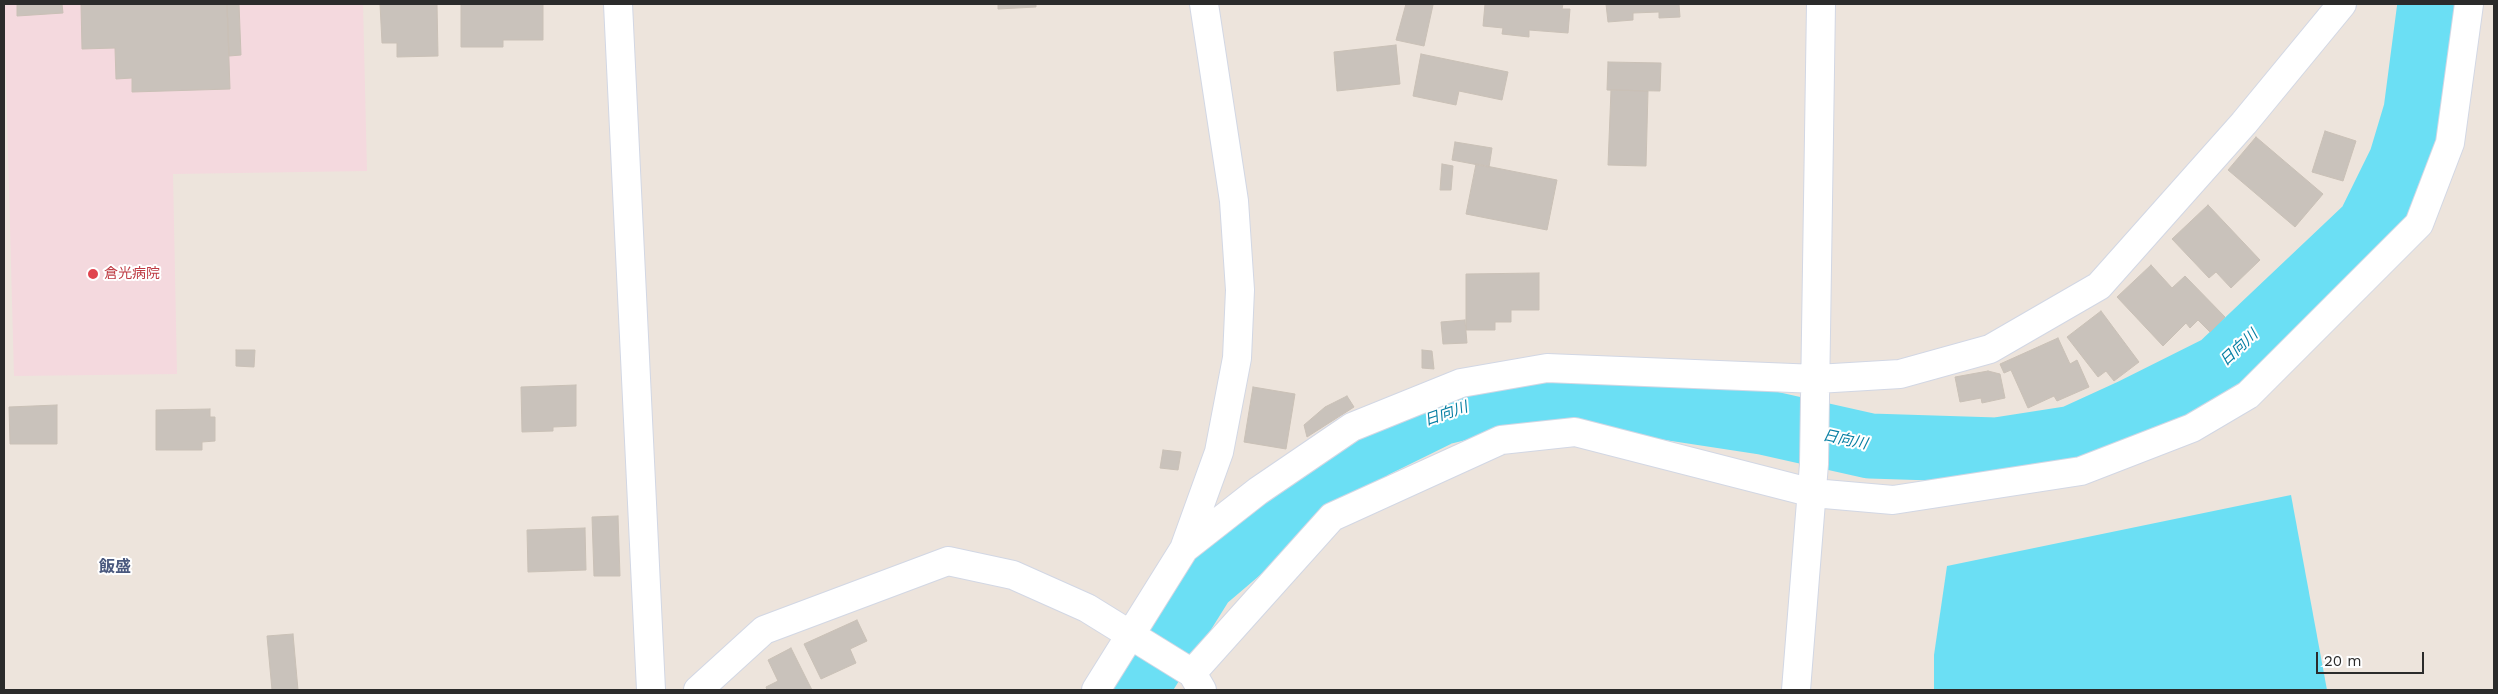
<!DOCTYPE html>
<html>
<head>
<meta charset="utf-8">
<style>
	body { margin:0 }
	#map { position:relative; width:2498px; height:694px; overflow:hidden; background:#ede4dc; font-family:"Work Sans",sans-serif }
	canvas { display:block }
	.frame { position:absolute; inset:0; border:5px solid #2b2b2b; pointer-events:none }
	.scale { position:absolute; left:2316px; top:652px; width:108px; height:22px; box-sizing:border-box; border:2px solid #2b2b2b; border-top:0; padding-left:6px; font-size:15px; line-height:18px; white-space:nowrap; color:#2b2b2b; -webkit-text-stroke:4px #fff; paint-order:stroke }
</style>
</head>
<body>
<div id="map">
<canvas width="2498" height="694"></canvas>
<div class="frame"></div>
<div class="scale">20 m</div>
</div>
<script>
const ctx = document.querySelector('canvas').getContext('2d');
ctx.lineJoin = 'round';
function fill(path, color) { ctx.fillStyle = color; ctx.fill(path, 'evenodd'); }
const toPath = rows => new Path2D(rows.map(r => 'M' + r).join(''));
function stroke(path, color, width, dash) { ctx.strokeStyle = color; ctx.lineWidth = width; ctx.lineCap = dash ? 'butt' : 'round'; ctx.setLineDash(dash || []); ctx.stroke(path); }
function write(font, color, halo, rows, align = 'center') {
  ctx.font = font + ' "Work Sans","Noto Sans JP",sans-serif'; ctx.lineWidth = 4; ctx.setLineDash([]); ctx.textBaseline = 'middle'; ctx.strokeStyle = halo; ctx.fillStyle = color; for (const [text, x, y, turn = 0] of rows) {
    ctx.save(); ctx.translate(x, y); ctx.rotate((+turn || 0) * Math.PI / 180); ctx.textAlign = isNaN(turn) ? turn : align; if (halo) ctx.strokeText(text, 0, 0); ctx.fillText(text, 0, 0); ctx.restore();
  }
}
const medical = toPath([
	[4,4,363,4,367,171,173,174,177,374,14,376]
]);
const water = toPath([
	[2291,495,2327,690,1934,690,1934,655,1947,566]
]);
const river = toPath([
	[1135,690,1203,581,1297,501,1373,446,1440,413,1509,396,1593,396,1763,422,1870,446,1996,450,2073,438,2132,411,2220,367,2369,226,2401,161,2416,111,2430,4]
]);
const building = toPath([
	[17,4,62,4,63,13,17,16,17,4],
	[81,4,227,4,230,89,132,92,132,78,116,79,115,48,82,49,81,4],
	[227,4,239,4,241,55,229,56,227,4],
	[380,4,437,4,438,56,397,57,397,43,382,43,380,4],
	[461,4,543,4,543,40,503,40,503,47,461,47,461,4],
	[998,4,1036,4,1036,7,998,9,998,4],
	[1406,4,1433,5,1424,46,1396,40,1406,4],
	[1485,4,1563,4,1562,9,1570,9,1568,33,1529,30,1529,37,1502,34,1503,28,1483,26,1485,4],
	[1606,4,1679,4,1680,17,1659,18,1659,12,1633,13,1633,20,1608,22,1606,4],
	[1396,45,1400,84,1337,91,1334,52,1396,45],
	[1421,54,1508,72,1502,100,1459,91,1456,105,1413,96,1421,54],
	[1608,62,1661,63,1660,91,1607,90,1608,62],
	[1611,90,1648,91,1646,166,1608,165,1611,90],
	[2325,131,2356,141,2343,181,2312,172,2325,131],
	[2256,137,2323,194,2295,227,2228,170,2256,137],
	[1455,142,1492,148,1489,167,1452,160,1455,142],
	[1442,164,1453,166,1451,190,1440,190,1442,164],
	[1476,164,1557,180,1547,230,1466,214,1476,164],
	[2208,205,2260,260,2231,288,2216,272,2209,278,2172,239,2208,205],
	[2151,265,2172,288,2185,276,2225,317,2210,332,2198,320,2190,328,2186,323,2163,346,2117,297,2151,265],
	[1539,273,1539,310,1511,310,1511,322,1495,322,1495,330,1466,330,1466,274,1539,273],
	[2101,311,2139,362,2114,381,2106,371,2098,377,2067,337,2101,311],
	[1465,320,1467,343,1443,344,1441,322,1465,320],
	[2058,338,2070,364,2077,360,2089,387,2057,401,2054,396,2028,408,2011,370,2004,373,2000,364,2058,338],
	[236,350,255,350,254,367,236,366,236,350],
	[1422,350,1432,351,1434,369,1422,368,1422,350],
	[1988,371,2000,374,2005,398,1982,403,1981,398,1960,402,1955,377,1988,371],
	[576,385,576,426,553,427,553,431,522,432,521,387,576,385],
	[1253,387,1295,394,1286,449,1244,442,1253,387],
	[1347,396,1354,407,1307,437,1304,425,1325,407,1347,396],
	[57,405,57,444,10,444,9,407,57,405],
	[210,409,210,417,215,417,215,441,202,442,202,450,156,450,156,410,210,409],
	[1163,450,1181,452,1178,470,1160,468,1163,450],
	[618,516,620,576,594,576,592,517,618,516],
	[585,528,586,570,528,572,527,530,585,528],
	[857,620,867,641,850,649,856,663,821,679,804,644,857,620],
	[293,634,298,690,272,690,267,636,293,634],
	[791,648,812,690,767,690,766,687,778,681,768,660,791,648]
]);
const minor = toPath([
	[618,4,651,690],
	[1184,549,1258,491,1352,427,1461,383,1547,368,1817,379,1900,374,1990,349,2099,286,2244,123,2342,4],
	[698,690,764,630,948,561,1013,575,1087,608,1192,673],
	[1096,690,1184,549,1219,452,1237,358,1240,290,1234,201,1204,4],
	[1202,690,1192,673,1332,517,1501,440,1575,432,1813,493,1893,500,2081,471,2192,428,2248,395,2419,224,2450,143,2469,4],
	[1796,690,1814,464,1821,4]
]);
const markers = [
	[93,274,6,"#e0444e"]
];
const healthNames = [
	["倉光病院",104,274]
];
const waterNames = [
	["日向川",2239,348,-43],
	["日向川",1446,414,-19],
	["日向川",1845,440,12]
];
const quarterNames = [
	["飯盛",115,567]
];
fill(medical, '#f4d9de');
fill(water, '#6bdff4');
stroke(river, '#6bdff4', 65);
fill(building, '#c9c2bb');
stroke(building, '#c9c0b6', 1);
stroke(minor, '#d2d7e4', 30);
stroke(minor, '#fff', 28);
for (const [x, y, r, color] of markers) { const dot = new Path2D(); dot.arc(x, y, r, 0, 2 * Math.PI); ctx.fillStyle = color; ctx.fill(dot); stroke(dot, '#fff', 2); }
write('14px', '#be3a42', '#fff', healthNames, 'left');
write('italic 15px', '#077fa3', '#fff', waterNames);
write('bold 16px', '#49587e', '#fff', quarterNames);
</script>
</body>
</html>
